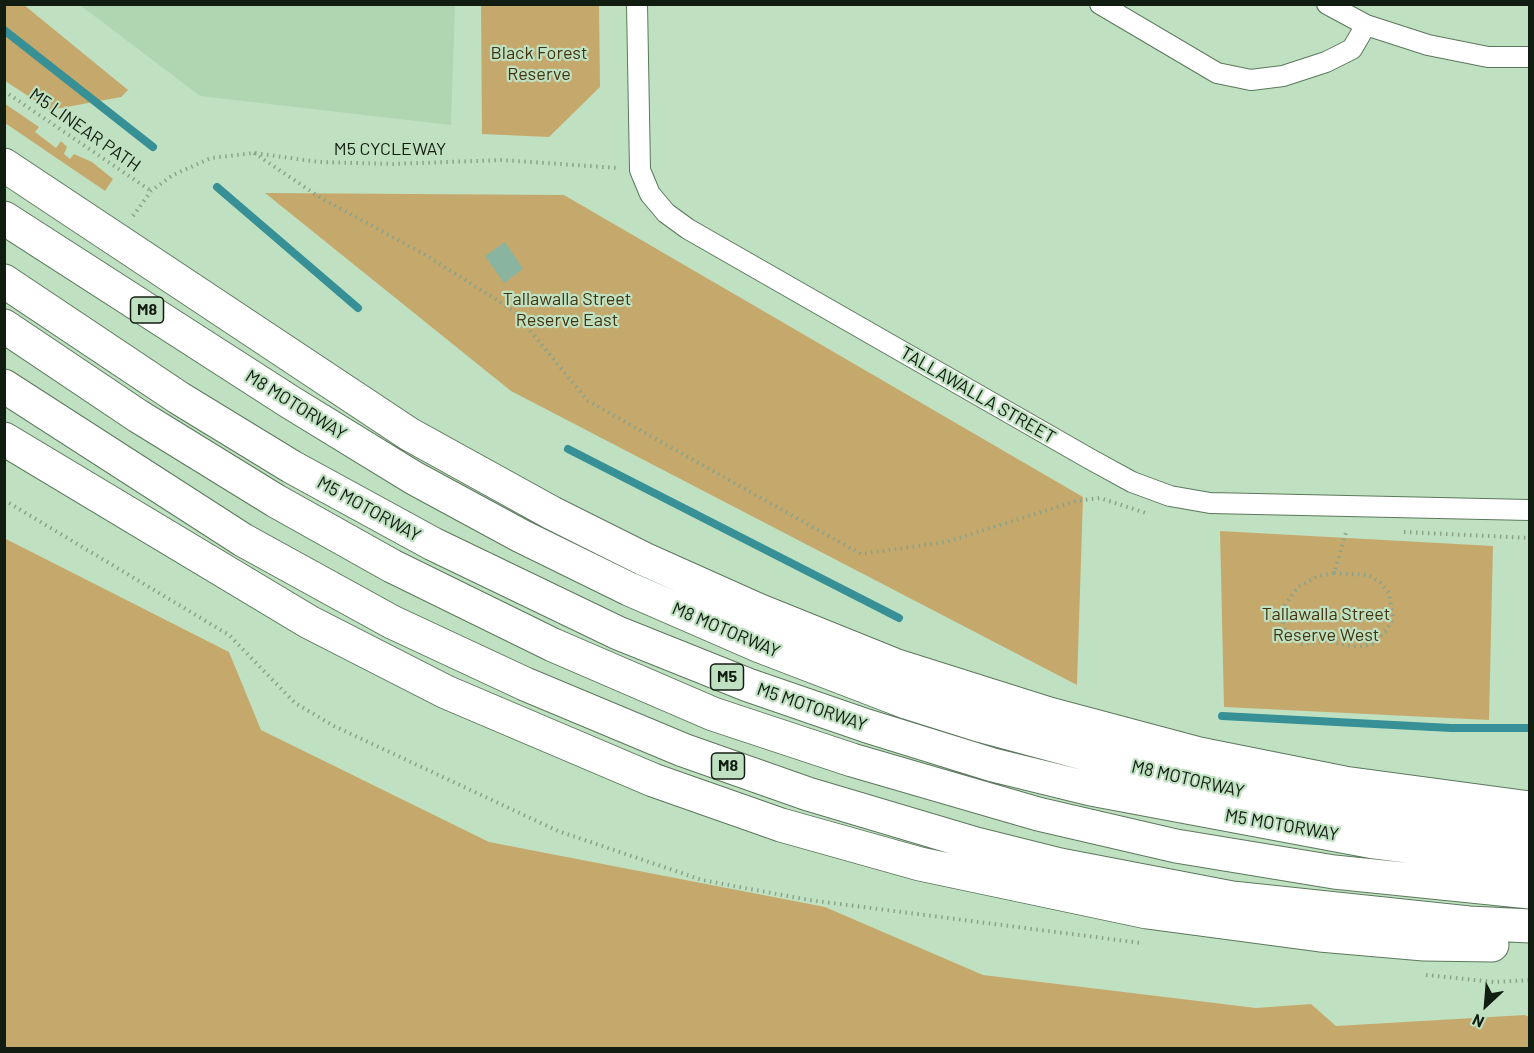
<!DOCTYPE html>
<html>
<head>
<meta charset="utf-8">
<style>
	body { margin:0 }
	#map { position:relative; width:1534px; height:1053px; overflow:hidden; background:#c0e1c1; font-family:Barlow,sans-serif }
	canvas { display:block }
	.frame { position:absolute; inset:0; border:6px solid #121d12; pointer-events:none }
	.north { position:absolute; left:1456px; top:975px; width:60px; height:60px; -webkit-text-stroke:4px #c0e1c1; paint-order:stroke; rotate:206deg; font-size:16px; font-weight:700; line-height:24px; text-align:center; color:#121d12 }
	.north::after { content:''; display:block; margin:auto; width:21px; height:27px; background:#121d12; clip-path:polygon(50% 0,100% 100%,50% 72%,0 100%) }
</style>
</head>
<body>
<div id="map">
<canvas width="1534" height="1053"></canvas>
<div class="frame"></div>
<div class="north">N</div>
</div>
<script>
const ctx = document.querySelector('canvas').getContext('2d');
ctx.lineJoin = 'round';
function fill(path, color) { ctx.fillStyle = color; ctx.fill(path, 'evenodd'); }
const toPath = rows => new Path2D(rows.map(r => 'M' + r).join(''));
function stroke(path, color, width, dash) { ctx.strokeStyle = color; ctx.lineWidth = width; ctx.lineCap = dash ? 'butt' : 'round'; ctx.setLineDash(dash || []); ctx.stroke(path); }
function write(font, color, halo, rows, align = 'center') {
  ctx.font = font + ' Barlow,sans-serif'; ctx.lineWidth = 4.5; ctx.setLineDash([]); ctx.textBaseline = 'middle'; ctx.strokeStyle = halo; ctx.fillStyle = color; for (const [text, x, y, turn = 0] of rows) {
    ctx.save(); ctx.translate(x, y); ctx.rotate((+turn || 0) * Math.PI / 180); ctx.textAlign = isNaN(turn) ? turn : align; if (halo) ctx.strokeText(text, 0, 0); ctx.fillText(text, 0, 0); ctx.restore();
  }
}
const built = toPath([
	[80,5,455,5,451,125,200,96]
]);
const green = toPath([
	[4,5,24,5,128,90,121,97,50,110,5,81],
	[481,5,599,5,600,87,549,137,482,134],
	[4,103,39,127,35,132,56,148,61,141,67,147,64,154,70,159,74,154,92,162,113,179,105,191,5,123],
	[265,193,564,195,1083,497,1077,685,511,391],
	[1220,531,1493,546,1489,720,1224,707],
	[4,538,229,652,261,730,489,842,825,907,983,975,1256,1008,1311,1004,1336,1026,1525,1015,1529,1017,1529,1048,5,1048]
]);
const stream = toPath([
	[4,30,153,147],
	[217,187,358,308],
	[568,449,899,618],
	[1222,716,1451,728,1530,728]
]);
const building = toPath([
	[505,242,523,269,504,283,485,256]
]);
const path = toPath([
	[4,91,151,191],
	[254,153,321,198,424,254,514,311,588,401,861,554,946,542,1076,501,1100,498,1149,514],
	[133,216,151,191,173,175,211,158,254,153,319,162,393,164,502,160,618,168],
	[4,500,229,635,295,703,334,726,558,831,702,880,809,900,1141,943],
	[1404,532,1530,538],
	[1334,573,1368,575,1380,582,1389,593,1393,617,1387,630,1372,644,1358,647,1325,641,1302,644,1287,635,1283,624,1285,605,1298,587,1318,576,1334,573,1347,529],
	[1426,975,1494,982,1530,980]
]);
const minor = toPath([
	[637,4,640,170,650,194,666,213,688,229,1090,459,1132,482,1170,496,1210,503,1530,510],
	[1100,4,1217,73,1251,80,1283,76,1326,62,1352,49,1366,25],
	[1327,4,1366,25,1428,45,1488,57,1530,57]
]);
const motorway = toPath([
	[4,165,409,434,552,513,644,559,758,610,897,666,1049,714,1199,754,1344,783,1530,808],
	[4,218,290,402,414,478,521,536,629,589,760,646,906,702,979,725,1191,782,1313,805,1530,833],
	[4,281,179,398,292,467,433,544,618,633,748,685,867,726,993,765,1091,789,1374,842,1475,855,1530,859],
	[4,326,138,416,276,501,392,566,553,645,713,714,852,760,1038,814,1176,846,1334,872,1530,892],
	[4,386,243,540,392,622,525,684,683,750,808,794,976,844,1060,865,1232,898,1469,923,1530,926],
	[4,439,309,622,446,692,653,780,781,825,920,864,1147,912,1320,935,1424,944,1492,945]
]);
const shields = [
	[147,310,33],
	[727,677,33],
	[728,766,33]
];
const shieldNames = [
	["M8",147,310],
	["M5",727,677],
	["M8",728,766]
];
const parkNames = [
	["Black Forest",539,53],
	["Reserve",539,74],
	["Tallawalla Street",567,299],
	["Reserve East",567,320],
	["Tallawalla Street",1326,614],
	["Reserve West",1326,635]
];
const streetNames = [
	["M5 LINEAR PATH",85,130,35],
	["M5 CYCLEWAY",390,149],
	["TALLAWALLA STREET",978,395,30],
	["M8 MOTORWAY",296,405,32],
	["M5 MOTORWAY",369,509,29],
	["M8 MOTORWAY",726,630,23],
	["M5 MOTORWAY",812,707,19],
	["M8 MOTORWAY",1188,779,13],
	["M5 MOTORWAY",1282,825,10]
];
fill(built, '#afd5b1');
fill(green, '#c5a96c');
stroke(stream, '#369096', 8);
fill(building, '#88b4a0');
stroke(minor, '#5b785c', 22);
stroke(motorway, '#5b785c', 35);
stroke(path, '#89a38a', 4, [1.5, 4.5]);
stroke(minor, '#fff', 20);
stroke(motorway, '#fff', 33);
for (const [x, y, w] of shields) { const box = new Path2D(); box.roundRect(x - w / 2, y - 13, w, 26, 4.5); ctx.fillStyle = '#c0e1c1'; ctx.fill(box); stroke(box, '#121d12', 1.5); }
write('bold 16px', '#121d12', null, shieldNames);
write('18px', '#42330f', '#c0e1c1', parkNames);
write('18px', '#121d12', '#c0e1c1', streetNames);
</script>
</body>
</html>
